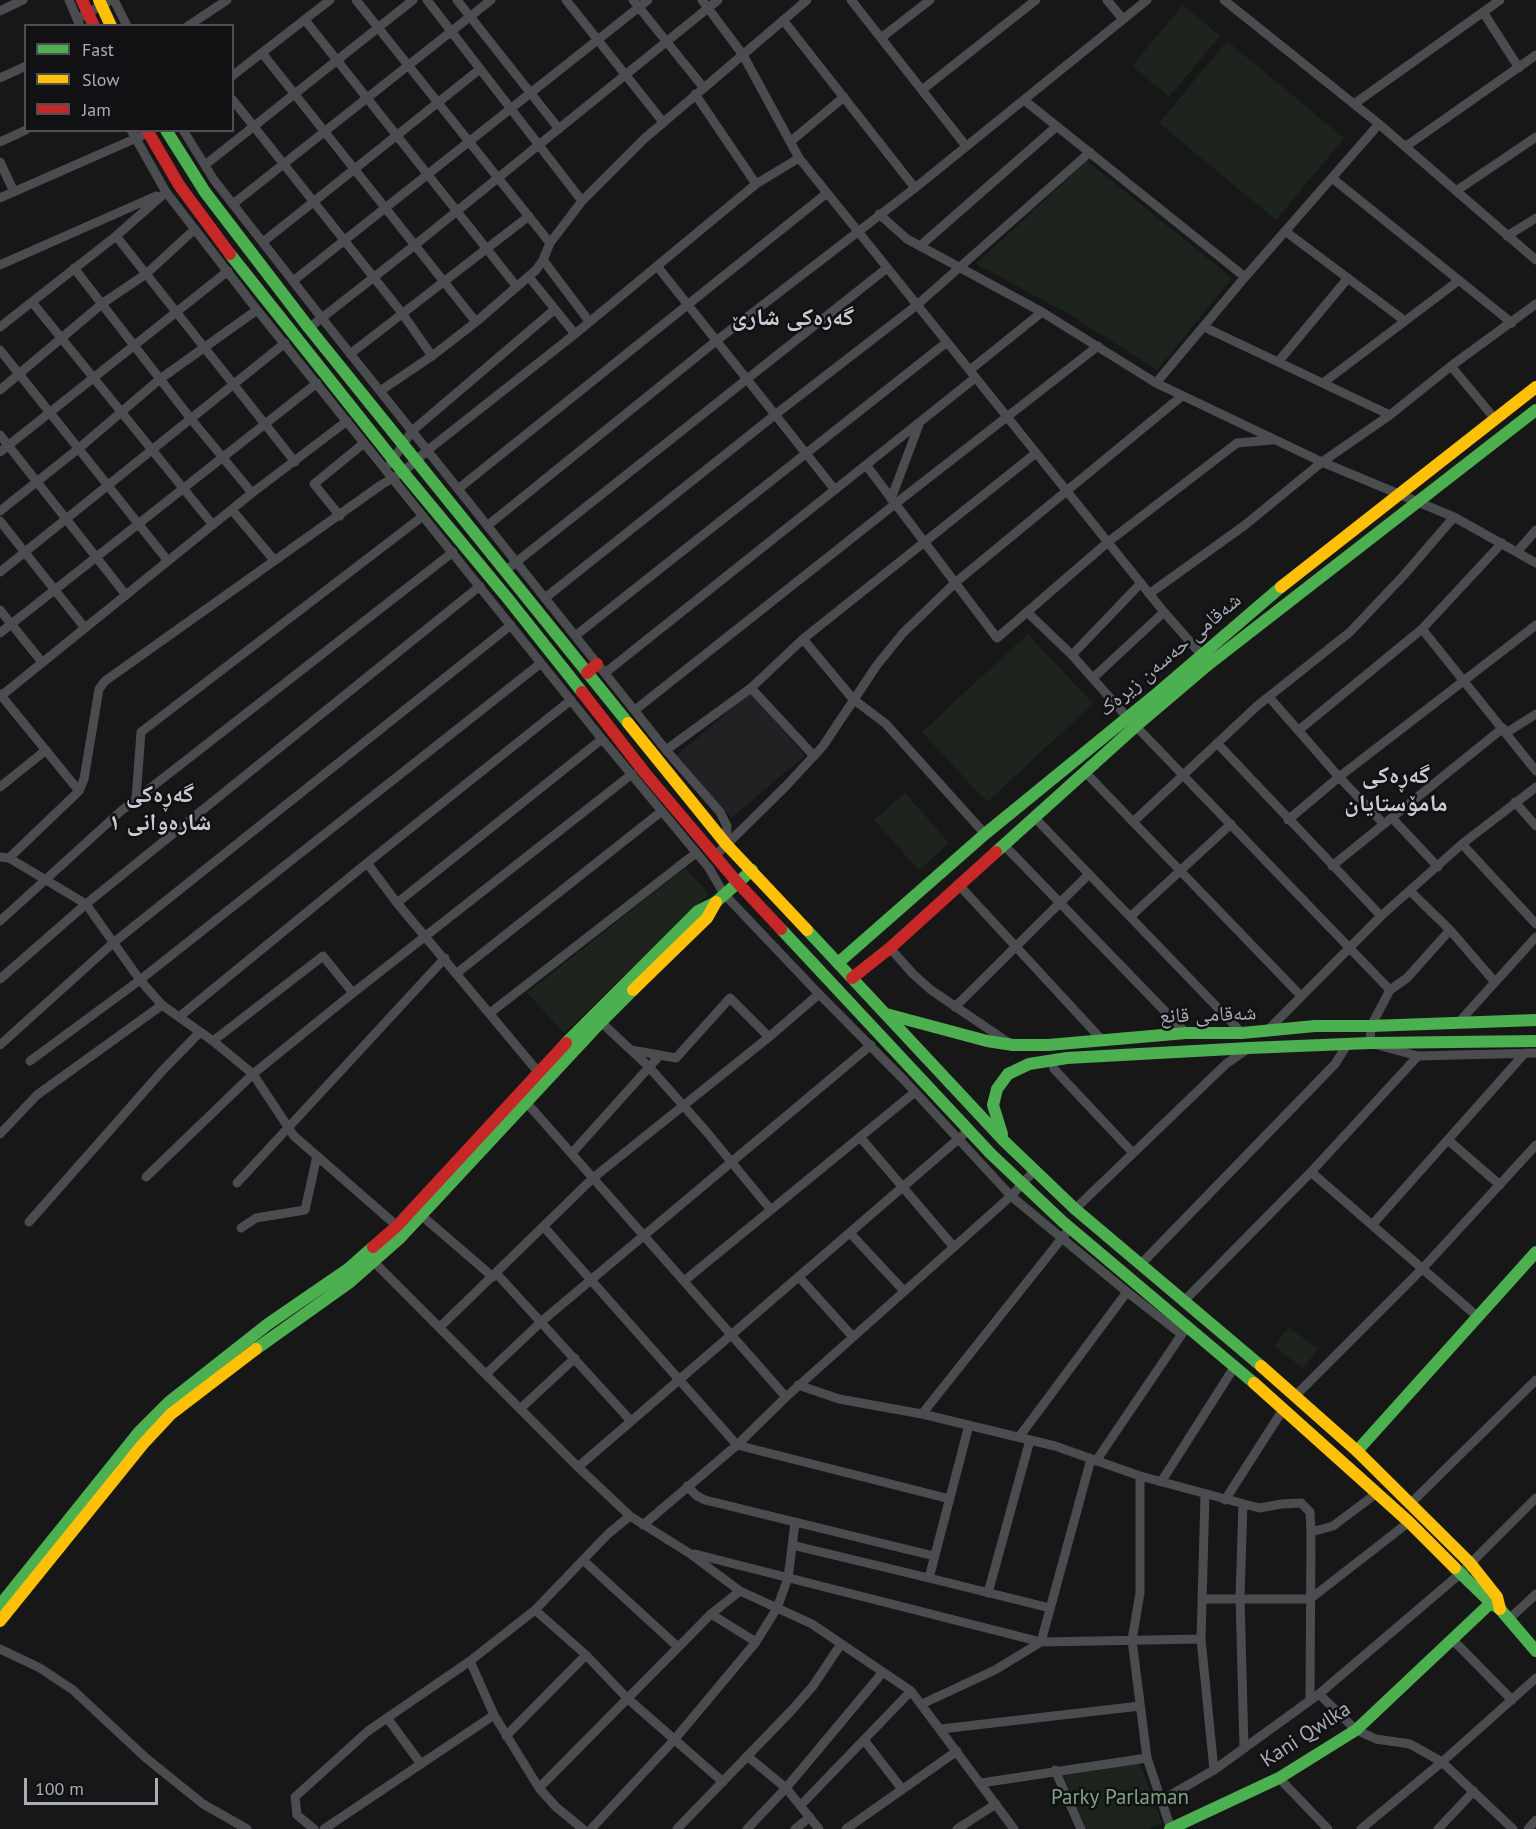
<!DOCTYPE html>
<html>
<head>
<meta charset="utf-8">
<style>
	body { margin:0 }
	#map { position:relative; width:1536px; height:1829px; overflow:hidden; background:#171717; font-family:"PT Sans",sans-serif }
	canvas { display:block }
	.legend { position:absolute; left:24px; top:24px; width:210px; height:108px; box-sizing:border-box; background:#111113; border:2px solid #4d4f55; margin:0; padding:8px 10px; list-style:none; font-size:18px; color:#a8adb8 }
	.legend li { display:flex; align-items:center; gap:12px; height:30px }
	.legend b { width:30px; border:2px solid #4d4f55 }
	.scale { position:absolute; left:24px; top:1778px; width:134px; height:27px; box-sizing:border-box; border:3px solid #a8adb8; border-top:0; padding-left:8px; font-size:18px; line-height:21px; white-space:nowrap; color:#a8adb8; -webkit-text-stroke:4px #111113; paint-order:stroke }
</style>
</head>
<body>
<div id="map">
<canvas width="1536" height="1829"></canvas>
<ul class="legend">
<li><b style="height:8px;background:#4caf50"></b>Fast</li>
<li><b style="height:8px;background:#ffc107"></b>Slow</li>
<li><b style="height:8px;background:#c62828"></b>Jam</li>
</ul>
<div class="scale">100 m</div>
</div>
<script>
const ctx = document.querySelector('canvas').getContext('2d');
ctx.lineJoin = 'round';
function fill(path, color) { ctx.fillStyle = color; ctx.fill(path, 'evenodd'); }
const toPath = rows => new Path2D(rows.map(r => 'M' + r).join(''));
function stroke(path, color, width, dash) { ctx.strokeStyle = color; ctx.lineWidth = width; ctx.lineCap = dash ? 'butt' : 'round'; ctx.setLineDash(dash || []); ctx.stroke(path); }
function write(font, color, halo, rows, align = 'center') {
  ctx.font = font + ' "PT Sans","Noto Naskh Arabic",sans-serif'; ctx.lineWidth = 5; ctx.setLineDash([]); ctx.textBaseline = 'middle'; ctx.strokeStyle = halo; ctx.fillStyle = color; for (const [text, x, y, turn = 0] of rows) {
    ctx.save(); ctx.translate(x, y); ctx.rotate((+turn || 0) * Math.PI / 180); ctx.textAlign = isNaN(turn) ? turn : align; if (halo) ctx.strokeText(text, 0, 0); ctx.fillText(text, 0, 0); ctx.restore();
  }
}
const built = toPath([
	[751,692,805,756,731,818,677,755]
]);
const green = toPath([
	[1183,5,1220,36,1169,97,1132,66],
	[1227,41,1344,138,1276,220,1159,123],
	[1087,161,1232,278,1157,370,1069,314,976,264],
	[1028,634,1093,704,987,802,922,732],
	[905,793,949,843,919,870,874,820],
	[685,868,709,894,564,1033,527,993],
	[1289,1327,1318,1349,1303,1368,1274,1346],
	[1140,1763,1162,1823,1148,1829,1087,1829,1064,1776]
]);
const street = toPath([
	[69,0,80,26],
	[114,0,127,26],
	[356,0,550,243],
	[427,0,582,201],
	[457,0,559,129],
	[566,0,663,122],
	[633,0,703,87],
	[702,0,743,55,799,158,1164,612,1206,660],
	[851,0,966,146],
	[1107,0,1122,18],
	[1224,0,1379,124,1536,260],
	[0,11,23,0],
	[1483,12,1519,68],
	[77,19,111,0],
	[305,20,517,287],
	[783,20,915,188],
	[188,26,227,0],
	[881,38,930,0],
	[262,53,476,322],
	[232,76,330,0],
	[0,78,26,66],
	[922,90,1036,0],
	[695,94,756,184],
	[232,99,402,313,432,356],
	[1024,100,1245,277],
	[1354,104,1500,0],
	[131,130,166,192,257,310,602,739,709,868,724,894,819,994,903,1079,1011,1196,1127,1292,1181,1334],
	[183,130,214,180,321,317,666,750,720,812,727,826,726,844],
	[0,142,26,130],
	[790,142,844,97],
	[1405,147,1536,55],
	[0,162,14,192],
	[205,165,413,0],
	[1332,178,1512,323],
	[1456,191,1536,137],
	[0,198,148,133],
	[233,204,491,0],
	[879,214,907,239,1042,312,1156,383,1322,462,1454,517,1536,563],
	[1285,231,1405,321],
	[116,236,295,462],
	[1507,236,1536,218],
	[263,242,480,69],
	[920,246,1057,126],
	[543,260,589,321],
	[0,265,156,196],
	[657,266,835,490],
	[74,268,191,419,252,493],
	[529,277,575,334],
	[293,281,648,0],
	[32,302,213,525],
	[0,327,116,236,166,192],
	[1204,327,1390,415],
	[309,328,415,245,718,0],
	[0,350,168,561],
	[350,354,529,216],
	[1278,362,1348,278],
	[1451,366,1495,419],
	[970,370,1042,312],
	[1156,383,1245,277,1379,124],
	[1323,383,1458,281],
	[0,390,103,303,146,274,195,229],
	[380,391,432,356,476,322,536,270,543,260,550,243,582,201,644,139,807,0],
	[0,435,126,595],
	[0,452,228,271],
	[390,464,412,431,554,310],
	[866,465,997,638,1108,542,1237,443,1272,440],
	[458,489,827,193],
	[891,499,920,422],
	[232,510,274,560],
	[0,511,78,449,160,379,257,310],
	[340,516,314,484,364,443],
	[0,521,85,628],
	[487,526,716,341,915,188,1147,0],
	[1517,552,1536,530],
	[505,571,887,268],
	[0,572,285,343],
	[1149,594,1245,525,1322,462,1390,415,1451,366,1536,304],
	[545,598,776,414,917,305,1090,152],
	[0,610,42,662],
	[1027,612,1072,655,1127,717,1390,990,1371,1026,1370,1043,1418,1056,1536,1053],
	[1422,629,1536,771],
	[0,633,317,383],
	[575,636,947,342],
	[803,639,853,699,886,724,985,834],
	[1072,655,1141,583],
	[605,673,975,378],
	[1093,678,1164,612],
	[751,688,814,756],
	[0,694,79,791],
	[1,696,252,493,347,421],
	[1269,697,1339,777,1384,824],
	[635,710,895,504,1098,346],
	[1299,730,1422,629,1502,543],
	[1506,733,1536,714],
	[1217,743,1381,916],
	[666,750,751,688,803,639,1036,453],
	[1085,772,1301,996],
	[0,787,46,750],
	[136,799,141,732,423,516],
	[1515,802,1536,826],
	[1034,817,1242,1033],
	[1392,818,1438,867],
	[1288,820,1339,777,1536,625],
	[1133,822,1257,706,1350,632,1404,575,1454,517],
	[1003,844,1186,1033],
	[1462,844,1536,924],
	[715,856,786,786,823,746,877,665,903,633,956,582,1182,396],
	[0,857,9,858,86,904,140,980,162,1005,213,1041,253,1074,294,1136,397,1226],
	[9,858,79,791,84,779,99,689,105,681,381,485,403,472,428,450,575,334,756,184,799,158],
	[367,863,397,903,539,1073],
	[1332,866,1503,728],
	[958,884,1103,1041],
	[1410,891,1450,930,1494,981],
	[397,903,602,739],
	[1130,917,1231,824],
	[0,921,121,811,453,552],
	[890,948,913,974,931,990,1009,1043],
	[457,973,662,811],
	[0,979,86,904,480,586],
	[1390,990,1407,978,1450,930],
	[955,1007,1089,874],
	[490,1013,696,853],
	[179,1017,367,863,571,700],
	[601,1022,649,1067,705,1130,771,1210],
	[1459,1022,1536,937],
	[1266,1032,1381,916,1462,844,1536,787],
	[213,1041,323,956,353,993],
	[0,1045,113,943,511,625],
	[631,1050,676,1058,730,998,769,1037],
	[1052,1060,1054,1069,1133,1153],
	[30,1061,140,980,541,663],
	[526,1102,786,1397],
	[0,1134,37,1095,162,1005],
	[860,1137,953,1246],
	[1448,1140,1500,1185],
	[572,1153,660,1055],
	[1311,1172,1478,1317],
	[146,1177,253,1074,353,993,632,774],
	[237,1183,445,958],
	[1075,1209,1226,1064,1249,1048],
	[421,1215,493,1277],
	[29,1222,163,1070,200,1032],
	[1372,1225,1525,1053],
	[544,1227,737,1445,950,1499],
	[241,1228,256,1218,305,1210,317,1156],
	[850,1233,904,1291],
	[374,1262,578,1467,630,1516,689,1553,740,1591,812,1624,911,1691,1014,1829],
	[1141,1264,1335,1064,1347,1045],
	[496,1273,631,1421],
	[799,1277,853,1337],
	[684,1281,915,1092],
	[1185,1300,1311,1172,1418,1056],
	[440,1327,593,1178,769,1037,819,994],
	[486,1374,542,1321,871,1045],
	[798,1385,839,1399,922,1414,1055,1446,1140,1476,1259,1508,1282,1504,1301,1503,1310,1512,1311,1532,1310,1700],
	[1296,1395,1422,1269,1536,1145],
	[521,1408,575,1358],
	[922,1414,1070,1228],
	[969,1425,929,1578,1050,1608],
	[1019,1437,1127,1292],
	[1096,1461,1184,1331],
	[578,1467,963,1135],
	[1140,1476,1140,1593,1132,1640,1147,1758,1171,1829],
	[1161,1482,1235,1366],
	[687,1486,697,1496,705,1500,934,1556],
	[1205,1495,1201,1639,1214,1770],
	[1225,1500,1284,1408],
	[1411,1503,1536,1380],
	[1243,1504,1240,1597,1244,1748],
	[643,1525,737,1445,786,1397,1011,1196,1035,1170],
	[1311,1532,1333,1526,1377,1493],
	[792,1545,929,1578],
	[695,1554,1041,1642,1201,1639],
	[583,1560,678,1647],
	[988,1593,1030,1440],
	[1202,1599,1310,1599,1409,1522],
	[535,1610,586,1655,627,1698,723,1782],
	[711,1614,756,1642],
	[1509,1619,1536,1594],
	[1452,1639,1512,1700],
	[0,1649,40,1668,73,1690,146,1758,203,1804,247,1829],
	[470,1661,494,1715,539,1788,556,1807,583,1829],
	[1319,1694,1356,1730,1376,1739,1410,1744,1442,1762,1513,1829],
	[922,1704,995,1670,1041,1642,1091,1459],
	[388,1719,421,1764],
	[941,1729,1140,1706],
	[506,1736,586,1655],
	[864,1740,902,1789],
	[747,1756,786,1788,819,1829],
	[1055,1770,1081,1829],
	[1279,1778,1328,1829],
	[981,1783,1147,1758],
	[539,1788,711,1614,740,1591],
	[1162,1800,1214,1770,1319,1694,1461,1573,1536,1498],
	[801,1805,911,1691],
	[314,1829,297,1815,295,1797,368,1731,470,1661,535,1610,608,1534,630,1516],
	[324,1829,494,1715],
	[591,1829,674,1740,756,1642,777,1608,788,1578,795,1523],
	[677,1829,791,1711,813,1686,841,1644],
	[747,1829,786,1788,883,1672],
	[795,1829,810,1817],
	[846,1829,957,1751],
	[957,1829,996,1804],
	[1361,1829,1442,1762,1536,1678],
	[1438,1829,1474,1791],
	[1528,1829,1536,1820]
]);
const fast = toPath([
	[166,130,205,192,309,328,628,723],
	[230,254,403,472,509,600,582,692],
	[996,852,1136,726,1209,664,1536,410],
	[781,929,991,1154,1063,1222,1254,1383],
	[807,930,1004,1141,1075,1209,1261,1366],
	[838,963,985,834,1154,696,1281,587],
	[886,1014,987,1041,1013,1045,1048,1045,1186,1033,1242,1033,1315,1026,1371,1026,1536,1020],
	[566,1043,698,911,716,902,752,870],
	[1002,1134,993,1105,997,1089,1008,1074,1029,1064,1067,1058,1249,1048,1370,1043,1536,1041],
	[256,1349,350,1282,400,1238,601,1022,633,990],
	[1357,1451,1536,1252],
	[1455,1568,1491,1603,1500,1609,1536,1651],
	[0,1605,139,1432,169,1402,268,1324,348,1269,373,1247],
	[1170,1829,1279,1778,1356,1730,1496,1598]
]);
const slow = toPath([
	[99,0,111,26],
	[1281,587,1536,387],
	[628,723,726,844,807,930],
	[633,990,707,918,716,902],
	[1261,1366,1357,1451,1470,1563,1497,1597,1500,1609],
	[1254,1383,1409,1522,1455,1568],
	[0,1621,143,1444,171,1414,256,1349]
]);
const jam = toPath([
	[82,0,94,26],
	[147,130,179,185,230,254],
	[587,673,597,664],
	[582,692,645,773,737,882,781,929],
	[852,978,890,948,996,852],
	[373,1247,397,1226,566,1043]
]);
const streetNames = [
	["شەقامی حەسەن زیرەک",1170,655,-40],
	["شەقامی قانع",1208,1015,-2],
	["Kani Qwlka",1306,1735,-33]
];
const parkNames = [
	["Parky Parlaman",1120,1798]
];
const quarterNames = [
	["گەرەکی شارێ",793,318],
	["گەڕەکی",1396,776],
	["مامۆستایان",1396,804],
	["گەڕەکی",160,795],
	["شارەوانی ١",160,823]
];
fill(built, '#212123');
fill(green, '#1d241e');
stroke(street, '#4b4c50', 9);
stroke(fast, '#4caf50', 12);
stroke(slow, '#ffc107', 12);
stroke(jam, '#c62828', 12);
write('21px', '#a8adb8', '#111113', streetNames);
write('21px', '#7fa381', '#111113', parkNames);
write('bold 24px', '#c9ccd4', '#111113', quarterNames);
</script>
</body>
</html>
